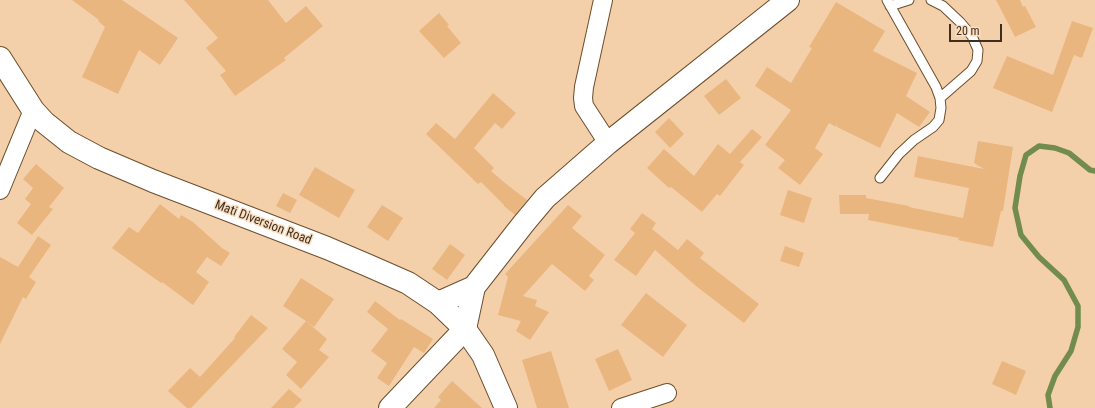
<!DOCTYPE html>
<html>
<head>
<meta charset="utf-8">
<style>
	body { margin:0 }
	#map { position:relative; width:1095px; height:408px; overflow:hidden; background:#f4d0aa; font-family:"Roboto Condensed",sans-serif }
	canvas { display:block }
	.scale { position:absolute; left:949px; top:24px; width:53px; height:18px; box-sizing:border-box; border:2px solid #3d2f20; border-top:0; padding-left:5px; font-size:12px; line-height:14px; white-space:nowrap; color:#3d2f20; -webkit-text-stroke:3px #fbdec0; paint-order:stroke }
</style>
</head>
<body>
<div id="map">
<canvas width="1095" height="408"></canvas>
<div class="scale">20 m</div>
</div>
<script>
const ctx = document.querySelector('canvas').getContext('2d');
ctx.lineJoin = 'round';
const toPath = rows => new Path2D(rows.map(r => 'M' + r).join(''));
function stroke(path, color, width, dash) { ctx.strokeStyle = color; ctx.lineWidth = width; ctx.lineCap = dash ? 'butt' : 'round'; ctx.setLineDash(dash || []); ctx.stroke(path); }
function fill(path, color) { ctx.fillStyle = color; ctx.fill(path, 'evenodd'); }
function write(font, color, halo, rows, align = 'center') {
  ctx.font = font + ' "Roboto Condensed",sans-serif'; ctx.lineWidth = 3; ctx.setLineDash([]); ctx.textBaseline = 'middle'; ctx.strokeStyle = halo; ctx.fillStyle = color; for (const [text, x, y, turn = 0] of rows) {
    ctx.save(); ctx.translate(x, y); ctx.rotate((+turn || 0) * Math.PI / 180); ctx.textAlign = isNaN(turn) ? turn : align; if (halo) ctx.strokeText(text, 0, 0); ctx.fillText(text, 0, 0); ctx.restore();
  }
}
const stream = toPath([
	[1050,408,1048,395,1055,376,1071,351,1078,327,1078,306,1064,280,1039,257,1021,235,1015,208,1020,176,1026,155,1039,146,1055,148,1069,153,1090,170,1095,171]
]);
const building = toPath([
	[72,0,122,0,178,38,160,65,139,50,118,94,82,77,105,27,98,21,99,20],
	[184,0,268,0,286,23,306,6,323,26,284,58,286,60,235,96,220,75,226,71,206,48,218,38],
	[996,0,1020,0,1023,7,1025,6,1036,27,1015,37],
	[836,2,885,31,873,51,917,73,906,96,930,112,919,127,897,113,880,148,837,127,837,123,836,127,829,123,815,148,823,154,800,185,778,168,785,160,765,145,791,110,755,86,767,67,791,83,812,48,809,47],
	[439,13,449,25,447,26,461,43,444,58,419,31],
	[1072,21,1093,28,1082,58,1074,55,1052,112,993,88,1007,56,1053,75],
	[726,79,741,98,719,115,704,96],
	[493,93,516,113,502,129,495,123,474,148,494,168,491,171,505,183,527,200,515,215,504,206,504,205,481,182,478,184,426,134,436,123,455,139],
	[669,118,684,134,670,148,655,132],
	[752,129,762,137,740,162,744,165,720,196,717,194,702,212,671,187,669,188,647,168,664,149,694,176,718,144,730,154],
	[978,141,1013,147,1003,211,1001,211,993,247,958,240,959,238,868,220,869,214,840,214,839,195,866,195,866,198,909,206,909,207,963,218,969,188,914,177,918,156,984,169,974,163],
	[36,164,64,188,49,207,53,209,32,235,17,223,31,204,25,199,33,188,23,179],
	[315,167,355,190,339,218,299,195],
	[788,190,812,198,804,223,780,215],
	[283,193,297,200,290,213,276,206],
	[160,204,179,219,181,215,193,222,222,248,230,253,221,266,207,257,196,272,209,282,193,305,162,282,161,283,112,248,129,227,138,233],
	[382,205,403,218,388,241,367,227],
	[568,205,582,216,572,228,605,255,589,276,594,280,585,291,552,264,523,296,537,300,535,306,549,312,530,340,516,331,521,321,498,315,508,277,505,274],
	[642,213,656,223,652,229,678,250,687,239,704,253,700,258,759,304,744,323,696,286,655,250,636,276,614,260,635,233,630,229],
	[38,236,51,245,29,277,36,282,26,299,23,297,0,344,0,257,18,267],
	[450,244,465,255,447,280,432,269],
	[785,246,804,253,799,267,780,261],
	[301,278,334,299,314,327,306,321,327,339,319,350,329,357,301,389,286,375,297,362,282,349,306,321,283,306],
	[646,293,687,325,663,357,621,325],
	[375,301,400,320,401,319,433,339,424,353,414,347,389,386,377,378,387,363,371,351,388,329,367,312],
	[251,315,268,328,191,408,187,408,168,391,190,368,200,377,235,338,234,337],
	[618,349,632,380,609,391,595,359],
	[551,351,569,408,537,408,522,360],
	[1002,361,1026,371,1016,395,992,384],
	[452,381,482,408,434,408,441,400,438,397],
	[289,389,302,400,294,408,271,408]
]);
const lane = toPath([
	[931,0,943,6,960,22,972,36,978,50,977,61,971,71,940,98],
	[890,6,909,0],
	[880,178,899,154,914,140,933,127,939,120,941,108,940,98,936,87,887,0]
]);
const street = toPath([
	[603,0,584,87,583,98,584,106,608,143],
	[0,190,33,110],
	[621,408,667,393]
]);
const secondary = toPath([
	[438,303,474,287],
	[390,408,465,329,474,287,524,223,545,198,608,143,788,0]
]);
const highway = toPath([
	[0,58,33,110,44,122,69,142,99,158,153,181,327,248,367,265,408,283,438,303,465,329,483,355,506,408]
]);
const streetNames = [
	["Mati Diversion Road",263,223,21]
];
stroke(stream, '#718c4d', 5.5);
fill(building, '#eab67f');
stroke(lane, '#6d4e2c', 11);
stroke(street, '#6d4e2c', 20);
stroke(secondary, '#6d4e2c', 24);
stroke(highway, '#6d4e2c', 24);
stroke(lane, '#fff', 9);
stroke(street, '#fff', 18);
stroke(secondary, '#fff', 22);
stroke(highway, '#fff', 22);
write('13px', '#3d2f20', '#fbdec0', streetNames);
</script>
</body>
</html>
